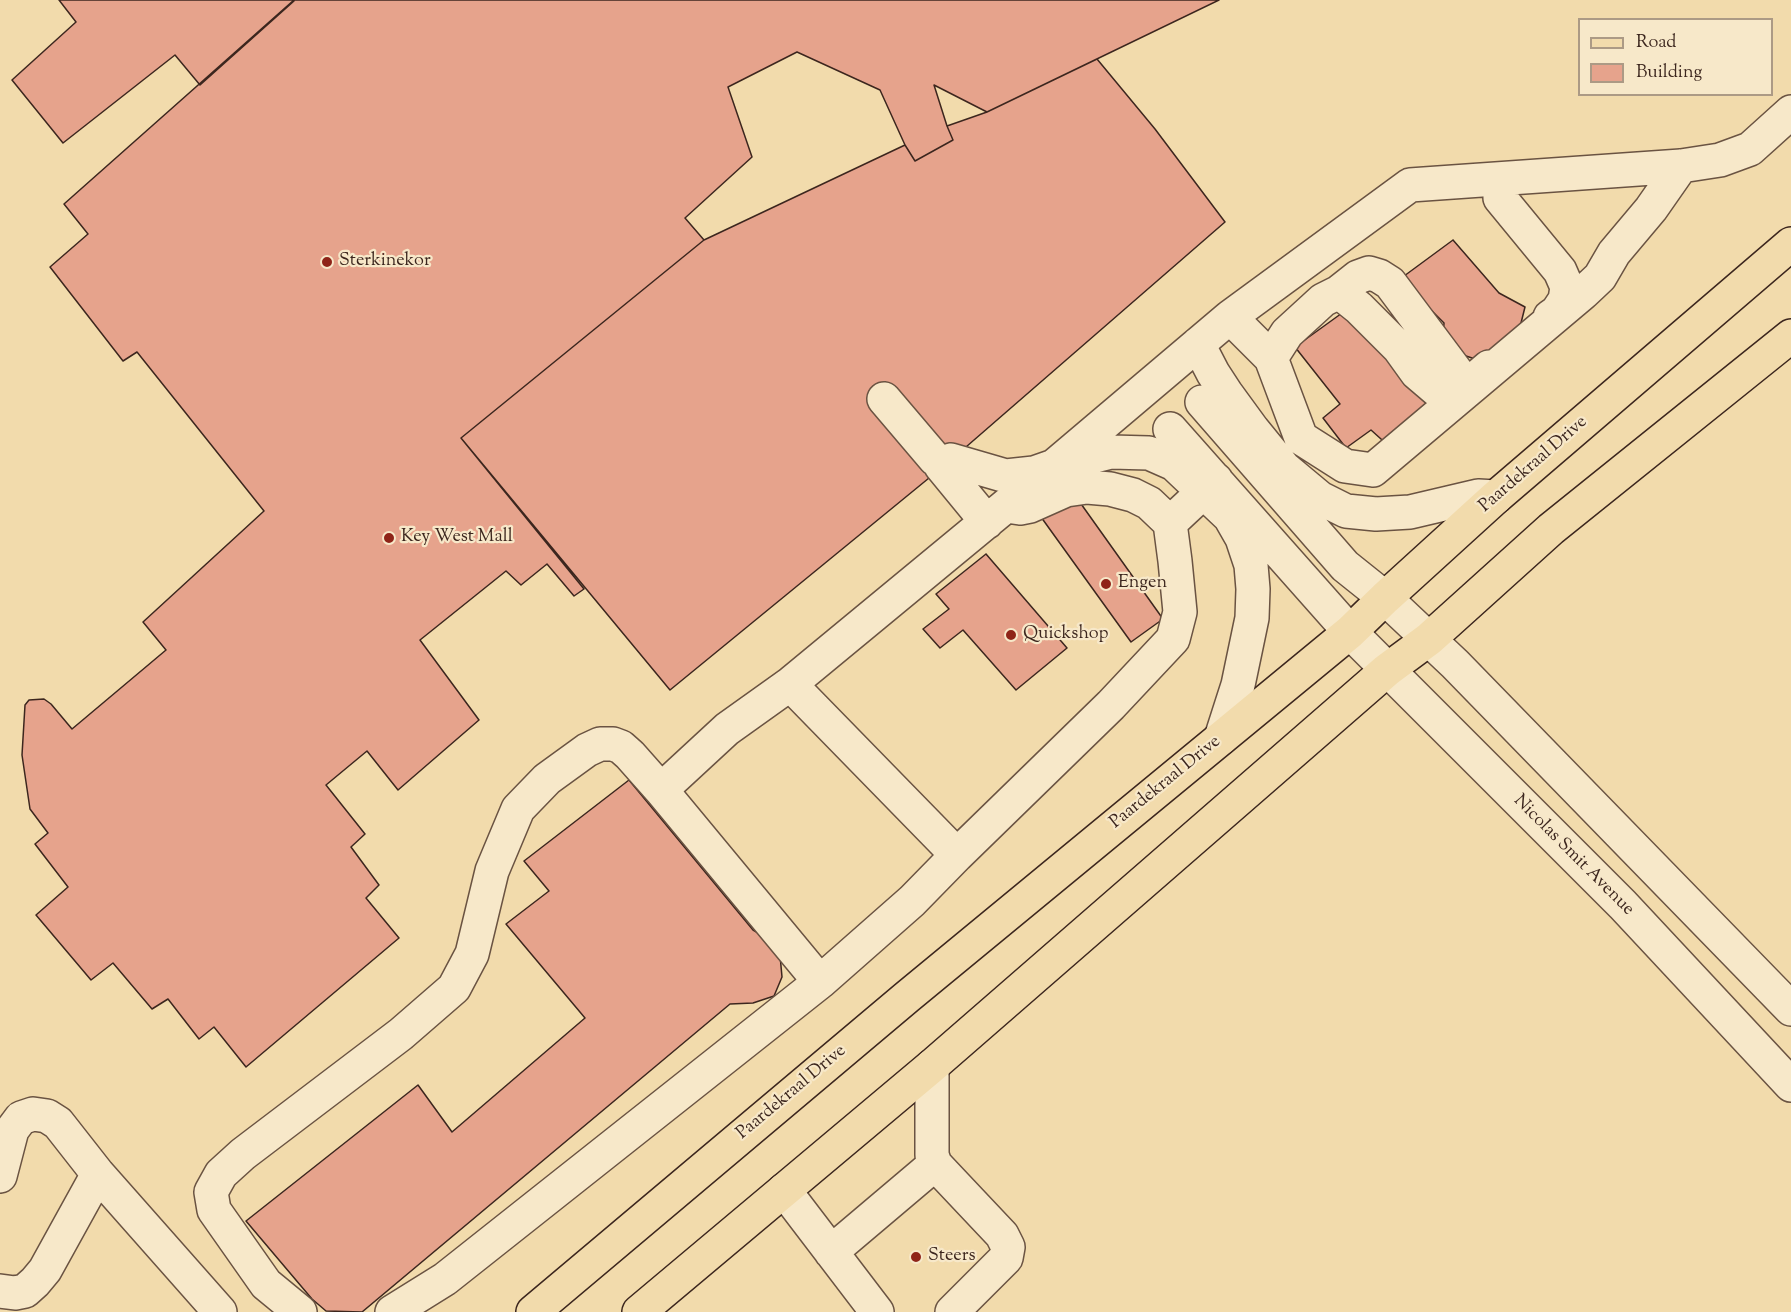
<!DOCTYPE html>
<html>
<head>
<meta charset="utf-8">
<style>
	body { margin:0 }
	#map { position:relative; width:1791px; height:1312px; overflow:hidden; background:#f2dbac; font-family:"Sorts Mill Goudy",serif }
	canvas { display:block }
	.legend { position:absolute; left:1578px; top:18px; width:195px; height:78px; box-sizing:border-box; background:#f7e8c9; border:2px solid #ac9a85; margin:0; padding:8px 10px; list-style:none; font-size:18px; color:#3c261e }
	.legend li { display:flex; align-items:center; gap:12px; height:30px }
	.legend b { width:30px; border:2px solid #ac9a85 }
</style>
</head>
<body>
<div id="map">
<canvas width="1791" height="1312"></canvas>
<ul class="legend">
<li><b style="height:8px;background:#f2dbac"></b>Road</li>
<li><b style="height:16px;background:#e6a38c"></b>Building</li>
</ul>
</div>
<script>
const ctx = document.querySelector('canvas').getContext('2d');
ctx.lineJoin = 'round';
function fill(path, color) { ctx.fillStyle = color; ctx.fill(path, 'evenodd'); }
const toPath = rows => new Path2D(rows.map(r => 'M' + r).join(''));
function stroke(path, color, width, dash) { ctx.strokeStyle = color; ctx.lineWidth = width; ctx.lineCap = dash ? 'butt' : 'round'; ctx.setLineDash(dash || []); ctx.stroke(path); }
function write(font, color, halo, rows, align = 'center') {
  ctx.font = font + ' "Sorts Mill Goudy",serif'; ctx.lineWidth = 4.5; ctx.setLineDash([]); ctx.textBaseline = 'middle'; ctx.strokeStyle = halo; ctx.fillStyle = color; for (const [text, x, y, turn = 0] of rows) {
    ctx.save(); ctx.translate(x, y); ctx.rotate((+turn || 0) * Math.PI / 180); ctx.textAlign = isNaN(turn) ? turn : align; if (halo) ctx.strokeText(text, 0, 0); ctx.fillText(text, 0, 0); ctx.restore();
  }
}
const building = toPath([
	[59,0,294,0,294,1,200,85,175,55,63,143,12,80,76,22,59,0],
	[294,0,1219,0,987,112,934,85,947,126,953,140,915,161,905,145,880,90,797,52,728,87,752,157,685,218,704,240,461,438,584,589,574,596,547,564,521,585,506,571,420,640,479,720,398,790,367,751,326,785,365,834,351,847,379,885,366,898,399,938,246,1067,214,1027,199,1039,168,999,152,1009,113,963,91,980,36,915,68,887,35,844,48,833,30,809,22,755,25,705,29,700,44,699,51,704,72,729,166,650,143,622,264,511,137,352,123,361,50,267,88,234,64,204,294,0],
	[1097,59,1155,129,1225,222,951,460,670,690,461,438,704,240,905,145,915,161,953,140,947,126,987,112,1097,59],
	[1453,240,1499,293,1525,307,1518,335,1481,361,1442,348,1444,323,1400,279,1453,240],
	[1349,308,1433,412,1391,448,1371,430,1346,448,1323,418,1340,404,1295,347,1349,308],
	[1074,494,1163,619,1131,642,1041,517,1074,494],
	[986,554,1067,648,1016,690,963,630,940,648,923,629,949,609,936,594,986,554],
	[629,780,753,930,767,938,780,955,782,977,774,996,753,1003,730,1004,362,1312,326,1311,312,1299,246,1221,418,1085,452,1132,585,1018,506,924,549,891,524,861,629,780]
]);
const minor = toPath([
	[1500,198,1560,271,1567,287,1565,300,1557,312,1550,317],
	[1339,292,1358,277,1369,273,1379,276,1390,283,1461,378,1475,379,1489,367],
	[1230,317,1410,185,1681,166,1720,160,1750,149,1791,112],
	[1198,344,1213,373,1226,393,1253,430,1284,468,1320,498,1346,511,1376,514,1410,512,1478,496,1496,497],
	[1271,358,1287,333,1323,300,1339,292,1359,308,1399,348,1417,373,1451,402],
	[884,399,935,459],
	[1202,402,1345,566,1385,598,1455,664,1791,1009],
	[1170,429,1350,632,1623,905,1791,1085],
	[951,460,1006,476,1034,473,1054,466,1230,317,1271,358,1301,438,1345,466,1373,470,1583,293,1600,277,1614,253,1651,209,1681,166],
	[941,466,987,522],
	[1013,507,1020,508,1030,506,1066,490,1087,487,1110,489,1133,495,1149,503,1170,523],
	[790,684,957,855],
	[661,790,727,729,790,684,1054,466,1111,452,1149,453,1174,464,1230,517,1242,538,1251,565,1253,589,1252,618,1238,685,1221,738],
	[820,982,912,901,957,855,1111,705,1173,639,1180,612,1175,561,1170,523,1216,480],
	[932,1066,932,1155,935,1164,1002,1235,1008,1247,1006,1258,952,1312],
	[0,1176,12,1130,21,1118,33,1114,47,1116,58,1123,98,1174,220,1312],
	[784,1190,877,1312],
	[831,1252,935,1164],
	[0,1291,15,1293,25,1291,35,1282,45,1270,98,1174],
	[300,1312,266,1284,214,1210,211,1192,221,1174,243,1154,401,1034,454,988,472,954,492,871,518,809,547,779,587,750,600,744,613,744,621,747,630,755,661,790,820,982,445,1279,392,1312]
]);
const major = toPath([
	[533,1312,907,997,1350,632,1385,598,1496,497,1791,244],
	[639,1312,932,1066,1387,670,1429,639,1551,529,1791,336]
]);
const markers = [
	[327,262,6,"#8f2418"],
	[389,538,6,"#8f2418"],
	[1106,584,6,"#8f2418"],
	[1011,635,6,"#8f2418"],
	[916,1257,6,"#8f2418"]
];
const poiNames = [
	["Sterkinekor",339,262],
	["Key West Mall",401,538],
	["Engen",1118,584],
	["Quickshop",1023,635],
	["Steers",928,1257]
];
const streetNames = [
	["Paardekraal Drive",1534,465,-41],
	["Paardekraal Drive",1166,783,-39],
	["Nicolas Smit Avenue",1573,856,45],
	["Paardekraal Drive",792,1093,-40]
];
fill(building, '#e6a38c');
stroke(building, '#3c261e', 1.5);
stroke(minor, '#6a5342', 36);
stroke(major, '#3c261e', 36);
stroke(minor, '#f7e8c9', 33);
stroke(major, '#f2dbac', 33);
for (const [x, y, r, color] of markers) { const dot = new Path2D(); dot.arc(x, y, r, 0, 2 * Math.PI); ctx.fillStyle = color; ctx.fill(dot); stroke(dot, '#f7e8c9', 2); }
write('18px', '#3c261e', '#f7e8c9', poiNames, 'left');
write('18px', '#3c261e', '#f7e8c9', streetNames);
</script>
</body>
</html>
